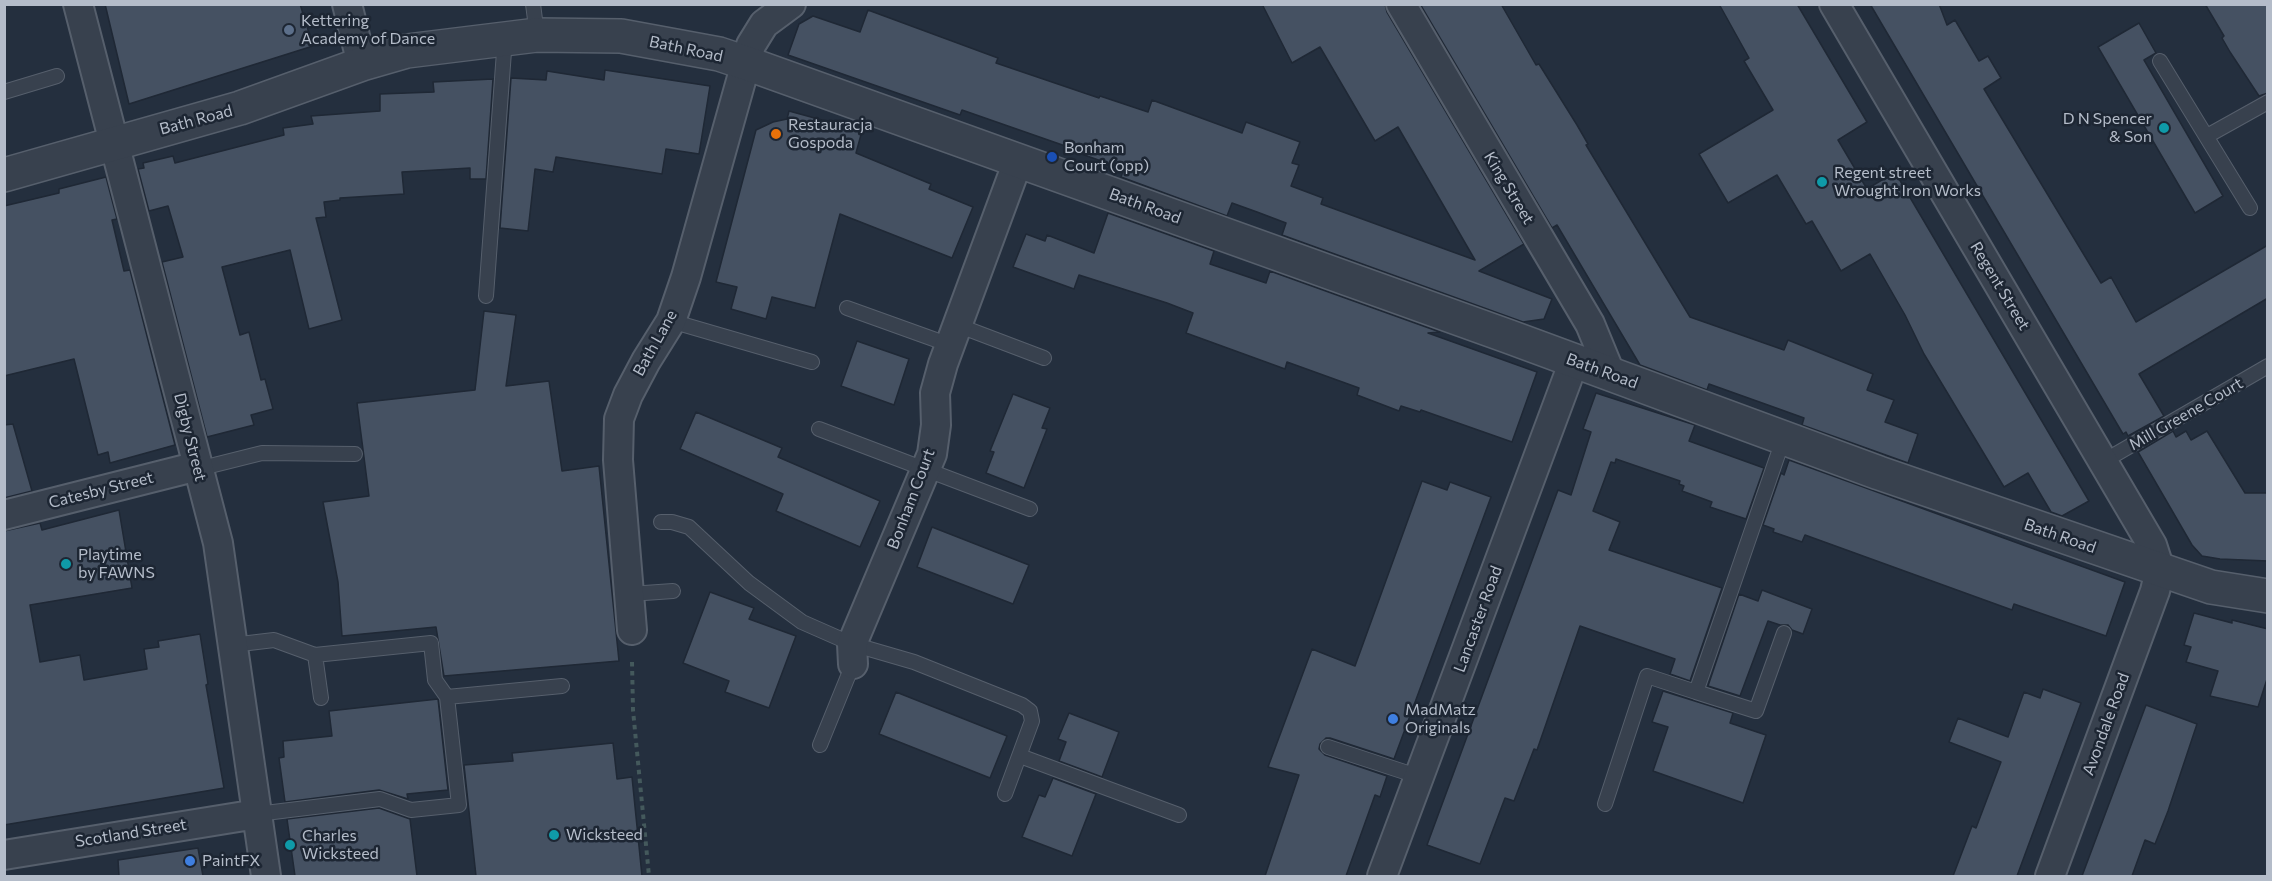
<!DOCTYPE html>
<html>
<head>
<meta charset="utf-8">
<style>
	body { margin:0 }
	#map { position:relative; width:2272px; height:881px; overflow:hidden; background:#242f3e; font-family:Commissioner,sans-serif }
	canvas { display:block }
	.frame { position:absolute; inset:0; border:6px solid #b4bcc9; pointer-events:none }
</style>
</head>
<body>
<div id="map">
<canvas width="2272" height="881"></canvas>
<div class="frame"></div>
</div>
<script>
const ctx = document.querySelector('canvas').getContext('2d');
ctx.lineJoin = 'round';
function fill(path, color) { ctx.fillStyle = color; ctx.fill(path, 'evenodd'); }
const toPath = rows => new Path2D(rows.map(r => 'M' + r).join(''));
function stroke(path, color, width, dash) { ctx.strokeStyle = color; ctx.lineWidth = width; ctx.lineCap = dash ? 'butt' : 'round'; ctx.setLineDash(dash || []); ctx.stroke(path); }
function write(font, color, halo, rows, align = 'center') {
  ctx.font = font + ' Commissioner,sans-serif'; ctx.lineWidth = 5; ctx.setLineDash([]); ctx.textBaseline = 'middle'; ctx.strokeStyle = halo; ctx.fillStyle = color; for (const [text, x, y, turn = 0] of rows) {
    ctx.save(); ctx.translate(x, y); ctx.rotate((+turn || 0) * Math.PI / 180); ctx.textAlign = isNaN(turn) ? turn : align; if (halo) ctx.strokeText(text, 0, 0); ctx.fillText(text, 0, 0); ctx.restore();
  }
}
const building = toPath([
	[105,4,300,4,313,46,129,104,105,4],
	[1262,4,1385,4,1387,12,1524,244,1479,271,1552,299,1544,319,1523,322,1282,235,1286,223,1257,212,1232,203,1227,216,1121,177,1124,169,1070,150,1071,148,962,110,960,115,788,55,799,24,813,16,860,32,868,10,998,58,996,63,1099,98,1100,96,1148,112,1152,100,1242,133,1246,122,1300,142,1292,163,1299,165,1291,186,1323,198,1321,204,1475,260,1398,127,1375,141,1320,47,1292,63,1262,4],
	[1420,4,1501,4,1536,65,1539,64,1577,125,1588,144,1586,145,1690,317,1784,350,1788,340,1873,374,1867,390,1894,400,1885,422,1918,434,1908,463,1802,425,1804,418,1779,409,1709,384,1707,390,1640,365,1557,225,1552,228,1420,4],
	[1719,4,1797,4,1867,122,1838,140,1867,189,1895,172,2089,501,2062,516,2051,512,2028,473,2004,487,1924,354,1905,315,1870,254,1841,271,1812,221,1806,224,1777,175,1728,203,1699,154,1773,110,1744,61,1749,58,1719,4],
	[1870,4,1939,4,1947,25,1955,20,1979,61,1988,56,2001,78,1984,89,2101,283,2111,277,2136,322,2268,245,2268,298,2139,374,2164,416,2128,436,2126,432,2123,434,1870,4],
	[2205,4,2268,4,2268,93,2259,96,2230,52,2222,38,2224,36,2205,4],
	[2139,23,2156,53,2144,60,2223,196,2195,213,2098,47,2139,23],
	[605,70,710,86,699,154,666,149,662,174,556,157,553,172,535,169,528,231,500,228,511,78,546,80,547,71,604,80,605,70],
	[493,79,486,179,470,179,470,168,402,172,404,194,340,198,340,200,324,202,326,217,316,218,342,320,309,329,290,250,222,267,240,335,249,332,261,380,265,379,273,409,251,415,254,425,207,437,162,262,183,257,168,206,149,211,138,169,144,168,143,163,173,156,175,163,284,135,283,128,313,124,311,116,380,111,380,94,434,92,433,82,493,79],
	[789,111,862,131,856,153,931,184,929,189,973,207,952,258,840,214,815,308,772,297,766,319,731,309,737,287,716,282,756,130,773,122,787,119,789,111],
	[106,177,117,219,112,220,124,271,130,270,175,445,110,463,108,452,98,455,74,359,4,376,4,206,59,193,59,189,106,177],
	[1108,213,1214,251,1210,264,1266,283,1270,271,1440,332,1428,333,1537,372,1512,442,1421,410,1420,412,1401,406,1399,411,1357,395,1359,388,1287,362,1285,369,1186,333,1193,313,1167,303,1079,275,1074,289,1013,267,1026,234,1045,241,1047,235,1094,253,1108,213],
	[484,311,516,315,506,386,549,381,562,471,599,466,619,661,444,676,436,627,342,636,338,582,323,502,369,496,357,403,475,390,484,311],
	[857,341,909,359,894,405,841,386,857,341],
	[1596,393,1695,425,1689,441,1764,468,1746,519,1710,507,1712,502,1682,491,1684,486,1679,484,1680,481,1616,459,1615,463,1611,462,1593,511,1620,522,1609,550,1722,588,1690,681,1670,674,1675,659,1580,626,1537,750,1534,749,1514,801,1505,798,1480,864,1427,845,1558,490,1571,495,1591,432,1583,429,1596,393],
	[1013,394,1050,408,1042,428,1047,429,1024,488,986,473,994,452,990,451,1013,394],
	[696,412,782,448,778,457,880,501,860,547,776,511,783,494,680,449,696,412],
	[13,424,32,491,4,498,4,425,13,424],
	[2173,431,2176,437,2186,431,2191,440,2207,431,2245,493,2268,493,2268,561,2220,559,2202,556,2192,545,2138,452,2173,431],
	[1789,460,2125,582,2106,636,2014,604,2012,610,1805,535,1802,542,1773,532,1774,529,1763,525,1781,473,1784,475,1789,460],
	[1422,481,1447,490,1450,482,1491,497,1394,759,1330,738,1326,738,1320,744,1319,749,1325,755,1387,776,1380,797,1375,795,1346,876,1265,876,1299,775,1268,767,1312,649,1355,666,1422,481],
	[119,510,132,588,30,605,40,662,80,655,84,680,147,669,144,649,159,647,158,641,200,634,208,684,206,685,224,788,4,825,4,531,40,523,42,530,119,510],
	[932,527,1029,565,1013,604,917,567,932,527],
	[1762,590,1812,609,1803,634,1792,630,1788,625,1780,625,1768,621,1740,696,1708,686,1739,594,1758,601,1762,590],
	[710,592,754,608,749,619,796,636,769,708,725,692,729,681,683,663,710,592],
	[2194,613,2232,623,2232,620,2268,629,2268,676,2258,707,2210,696,2218,671,2186,662,2191,647,2184,645,2194,613],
	[2043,689,2081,703,2017,876,1953,876,1972,826,1976,828,2001,762,1949,742,1958,718,2008,737,2024,692,2040,698,2043,689],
	[1663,691,1733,713,1730,723,1766,735,1743,803,1653,771,1668,727,1652,722,1663,691],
	[896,692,1007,736,990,778,879,734,896,692],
	[438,699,448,790,407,794,408,799,379,790,285,802,279,758,284,757,283,741,332,736,329,711,438,699],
	[2146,705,2197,724,2168,811,2155,844,2145,840,2132,876,2082,876,2146,705],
	[1069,713,1119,732,1102,777,1059,761,1066,742,1058,739,1069,713],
	[613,743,617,779,632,777,642,876,476,876,464,765,513,761,512,753,613,743],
	[1053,778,1096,794,1072,856,1022,837,1039,795,1045,797,1053,778],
	[379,808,410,819,417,876,295,876,287,819,379,808],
	[198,848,203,876,119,876,118,860,198,848]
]);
const path = toPath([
	[632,662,633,710,649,876]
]);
const service = toPath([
	[533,4,537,35],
	[2160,61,2250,208],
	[4,92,57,76],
	[2207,136,2268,102],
	[486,296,505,38],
	[847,308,950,345],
	[671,321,812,362],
	[957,325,1044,358],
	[819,429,1030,509],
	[2104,461,2268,366],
	[198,469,262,453,355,454],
	[661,522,672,522,689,527,749,583,802,622,852,644,914,662,1022,705,1030,711,1032,721,1005,794],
	[630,594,673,591],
	[232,645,274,640,315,655,431,643,435,680,447,697],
	[315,655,321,698],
	[1696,692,1756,711,1784,633],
	[820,745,853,664],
	[1328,747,1420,777],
	[1020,756,1179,815],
	[1605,804,1647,676,1696,692,1784,437],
	[257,814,380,799,411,810,459,805,447,697,562,686]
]);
const minor = toPath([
	[78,4,218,543,266,876],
	[347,4,362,64],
	[1401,4,1590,324,1611,375],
	[1834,4,2112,477,2152,545,2160,570,2155,591,2050,876],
	[4,515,198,466],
	[632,630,618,460,619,419,628,395,646,361,671,321,686,277,751,45,764,24,791,4],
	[853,664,852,644,932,454,936,425,935,393,943,364,1018,161],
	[4,855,257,814],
	[1382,876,1574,361]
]);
const tertiary = toPath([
	[4,175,240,108,362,64,407,51,537,35,621,36,719,54,746,63,1510,337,1879,473,2211,587,2268,596]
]);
const markers = [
	[289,30,6,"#5c6f8a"],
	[2164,128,6,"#0f9aa8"],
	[776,134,6,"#e8710a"],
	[1052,157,6,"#1a4fb4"],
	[1822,182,6,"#0f9aa8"],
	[66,564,6,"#0f9aa8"],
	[1393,719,6,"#3f7fe0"],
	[554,835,6,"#0f9aa8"],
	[290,845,6,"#0f9aa8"],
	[190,861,6,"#3f7fe0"]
];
const poiNames = [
	["Kettering",301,21],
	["Academy of Dance",301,39],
	["D N Spencer",2152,119,"right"],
	["& Son",2152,137,"right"],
	["Restauracja",788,125],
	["Gospoda",788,143],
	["Bonham",1064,148],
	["Court (opp)",1064,166],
	["Regent street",1834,173],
	["Wrought Iron Works",1834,191],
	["Playtime",78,555],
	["by FAWNS",78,573],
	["MadMatz",1405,710],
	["Originals",1405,728],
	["Wicksteed",566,835],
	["Charles",302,836],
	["Wicksteed",302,854],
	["PaintFX",202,861]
];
const streetNames = [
	["Bath Road",686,49,12],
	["Bath Road",196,120,-15],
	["King Street",1509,188,59],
	["Bath Road",1145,206,20],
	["Regent Street",2000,286,59],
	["Bath Lane",655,343,-61],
	["Bath Road",1602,371,20],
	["Mill Greene Court",2186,414,-30],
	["Digby Street",190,437,76],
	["Catesby Street",101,490,-14],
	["Bonham Court",911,499,-69],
	["Bath Road",2060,536,19],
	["Lancaster Road",1478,619,-70],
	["Avondale Road",2106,724,-70],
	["Scotland Street",131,833,-9]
];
fill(building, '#455162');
stroke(building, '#1f2835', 1.5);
stroke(service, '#565f6c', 16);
stroke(minor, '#565f6c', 32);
stroke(tertiary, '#565f6c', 36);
stroke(path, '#44595c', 4, [4.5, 4.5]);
stroke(service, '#38414e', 14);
stroke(minor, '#38414e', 28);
stroke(tertiary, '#38414e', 33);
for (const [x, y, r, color] of markers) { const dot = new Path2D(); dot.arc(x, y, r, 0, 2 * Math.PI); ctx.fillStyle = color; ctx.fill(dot); stroke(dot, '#1d2633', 2); }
write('16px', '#b4bcc9', '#1d2633', poiNames, 'left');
write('16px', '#b4bcc9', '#1d2633', streetNames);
</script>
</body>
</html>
